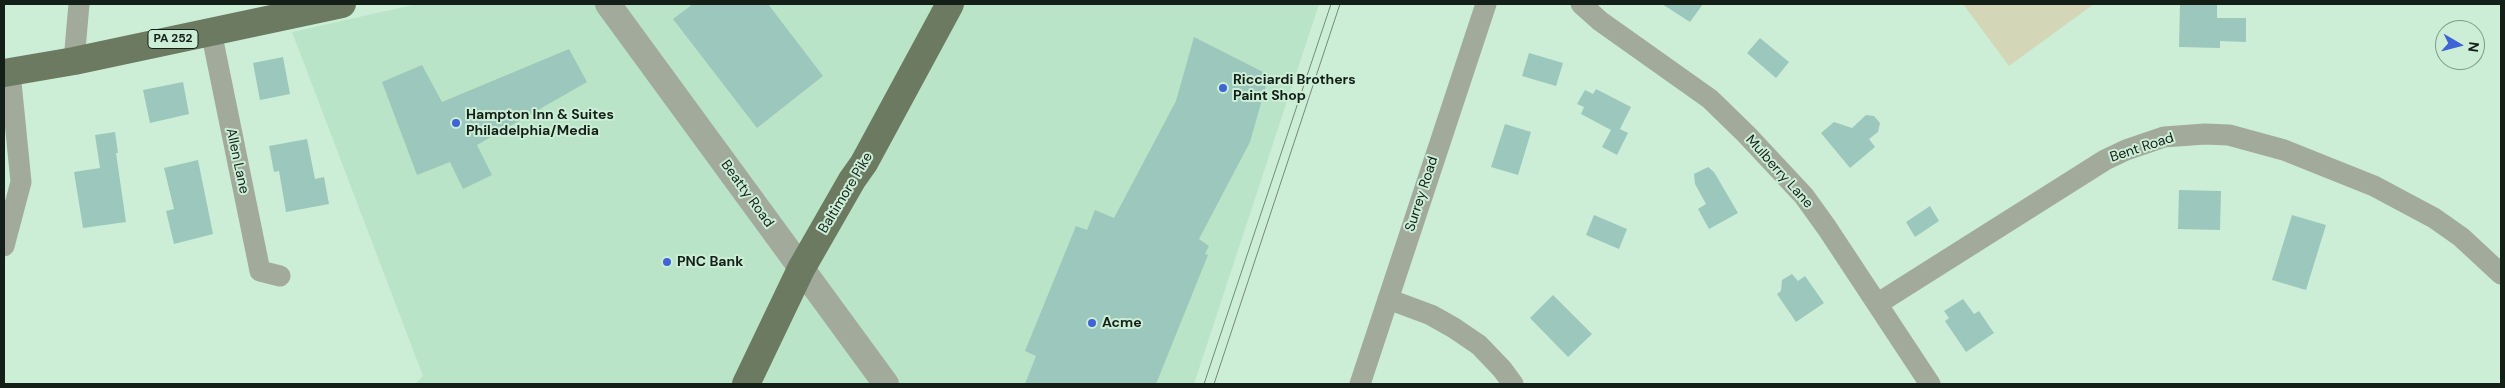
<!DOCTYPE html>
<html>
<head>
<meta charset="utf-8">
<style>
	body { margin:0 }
	#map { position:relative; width:2505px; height:388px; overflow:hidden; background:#cceed6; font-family:"DM Sans",sans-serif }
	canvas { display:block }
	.frame { position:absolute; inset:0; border:5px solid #131f17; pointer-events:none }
	.north { position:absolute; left:2435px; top:20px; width:50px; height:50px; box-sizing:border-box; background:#cceed6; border:1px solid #829b8a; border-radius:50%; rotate:98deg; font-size:14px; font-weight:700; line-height:20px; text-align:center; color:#131f17 }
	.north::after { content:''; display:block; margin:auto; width:18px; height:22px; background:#3e64d5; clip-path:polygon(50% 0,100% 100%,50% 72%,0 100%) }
</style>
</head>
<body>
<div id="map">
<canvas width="2505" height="388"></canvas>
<div class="frame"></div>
<div class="north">N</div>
</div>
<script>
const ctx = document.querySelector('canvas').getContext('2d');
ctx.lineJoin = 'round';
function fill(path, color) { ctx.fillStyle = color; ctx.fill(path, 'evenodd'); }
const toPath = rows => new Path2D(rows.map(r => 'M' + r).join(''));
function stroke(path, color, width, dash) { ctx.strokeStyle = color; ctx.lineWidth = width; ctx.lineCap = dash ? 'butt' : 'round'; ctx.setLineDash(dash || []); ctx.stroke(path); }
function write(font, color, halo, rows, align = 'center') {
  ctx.font = font + ' "DM Sans",sans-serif'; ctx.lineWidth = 4; ctx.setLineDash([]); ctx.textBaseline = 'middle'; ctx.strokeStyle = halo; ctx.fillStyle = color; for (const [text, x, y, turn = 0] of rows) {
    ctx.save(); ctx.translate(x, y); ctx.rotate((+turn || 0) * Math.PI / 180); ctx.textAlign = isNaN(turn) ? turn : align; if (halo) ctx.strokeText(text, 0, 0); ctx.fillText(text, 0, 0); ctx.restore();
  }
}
const built = toPath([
	[417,4,1319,4,1194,384,415,384,423,376,292,32]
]);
const green = toPath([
	[1963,4,2094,4,2009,66]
]);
const building = toPath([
	[693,4,768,4,823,76,757,128,673,19],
	[1662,4,1703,4,1690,22],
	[2180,4,2217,5,2217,18,2246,18,2246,42,2220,41,2220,48,2179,47],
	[1194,37,1269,75,1250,142,1199,239,1209,246,1205,254,1208,255,1156,384,1025,384,1036,356,1025,351,1076,226,1087,230,1095,210,1114,218,1176,101],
	[1760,38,1789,62,1776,78,1747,53],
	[569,49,587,82,477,145,492,175,463,189,450,162,417,175,382,82,422,65,442,102],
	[1529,53,1563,63,1556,86,1522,76],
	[283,57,290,94,260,100,253,63],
	[183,82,189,114,150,123,143,90],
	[1596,89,1631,107,1620,129,1628,133,1617,155,1602,147,1611,130,1581,114,1584,107,1577,104,1585,90,1593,94],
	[1866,115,1874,116,1880,123,1878,132,1869,139,1875,147,1850,168,1821,133,1834,122,1852,128],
	[1505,124,1531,132,1518,175,1491,167],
	[115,132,118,153,116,153,126,222,83,228,74,172,100,168,95,135],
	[307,139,315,179,324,177,329,204,286,212,279,171,274,172,269,146],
	[198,160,213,234,174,244,166,211,174,209,164,168],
	[1708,167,1714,172,1738,213,1709,229,1698,209,1706,204,1695,184,1694,174],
	[2179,190,2221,191,2220,230,2178,229],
	[1930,206,1939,221,1915,237,1906,222],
	[1594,215,1627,229,1619,249,1586,235],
	[2292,215,2326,225,2306,290,2272,280],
	[1792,274,1798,281,1805,276,1824,303,1796,322,1777,294,1781,291,1782,280],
	[1553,295,1592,334,1568,357,1530,318],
	[1963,299,1974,314,1979,311,1994,333,1966,352,1945,321,1949,318,1944,311]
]);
const minor = toPath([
	[1581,4,1600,21,1710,99,1746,134,1804,196,1827,228,1930,384],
	[211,31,260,271,280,276],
	[74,61,79,4],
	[4,246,21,182,10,72],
	[1388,299,1431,315,1454,328,1479,345,1502,369,1513,384],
	[1877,304,2105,160,2126,150,2164,137,2205,134,2229,135,2284,150,2374,186,2434,218,2461,237,2501,274],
	[1360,384,1486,4]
]);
const tertiary = toPath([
	[608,4,886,384]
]);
const primary = toPath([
	[4,73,74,61,342,4],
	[746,384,801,269,852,180,864,163,950,4]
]);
const tram = toPath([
	[1204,384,1331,4],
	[1214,384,1340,4]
]);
const markers = [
	[1223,88,5,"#3e64d5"],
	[456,123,5,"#3e64d5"],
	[667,262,5,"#3e64d5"],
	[1092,323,5,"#3e64d5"]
];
const shields = [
	[173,39,50]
];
const shieldNames = [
	["PA 252",173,39]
];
const poiNames = [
	["Ricciardi Brothers",1233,80],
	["Paint Shop",1233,96],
	["Hampton Inn & Suites",466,115],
	["Philadelphia/Media",466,131],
	["PNC Bank",677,262],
	["Acme",1102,323]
];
const streetNames = [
	["Bent Road",2142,148,-18],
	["Allen Lane",237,161,78],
	["Mulberry Lane",1779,172,48],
	["Baltimore Pike",846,193,-59],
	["Beatty Road",747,194,54],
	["Surrey Road",1422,194,-72]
];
fill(built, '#bae4c7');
fill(green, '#d4d7b7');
fill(building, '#9cc7bc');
stroke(minor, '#a2aa9c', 21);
stroke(tertiary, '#a2aa9c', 26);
stroke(primary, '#6b7a61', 28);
stroke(tram, '#738a7a', 1);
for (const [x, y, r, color] of markers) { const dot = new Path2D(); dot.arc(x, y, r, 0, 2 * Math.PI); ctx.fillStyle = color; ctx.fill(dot); stroke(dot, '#cceed6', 2); }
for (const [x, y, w] of shields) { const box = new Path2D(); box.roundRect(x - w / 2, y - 9.5, w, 19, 4); ctx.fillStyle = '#cceed6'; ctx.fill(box); stroke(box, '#131f17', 1); }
write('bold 12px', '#131f17', null, shieldNames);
write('bold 14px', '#131f17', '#cceed6', poiNames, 'left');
write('14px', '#131f17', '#cceed6', streetNames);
</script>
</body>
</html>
